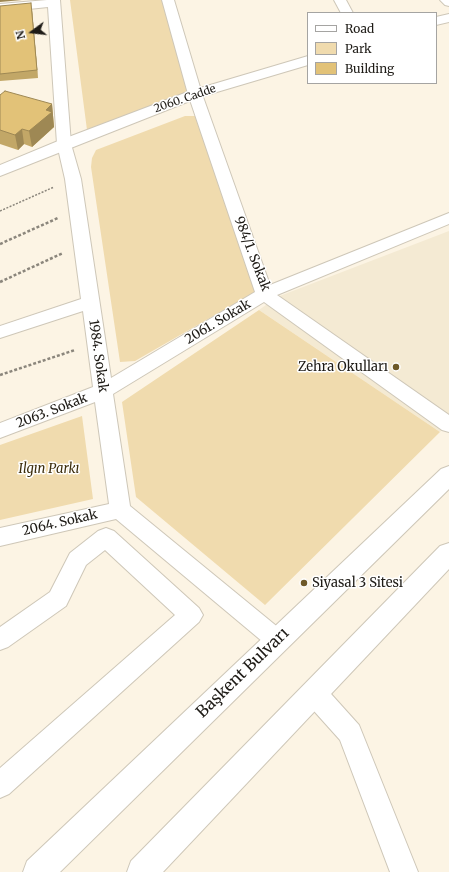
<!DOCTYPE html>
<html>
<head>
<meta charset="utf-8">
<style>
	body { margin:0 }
	#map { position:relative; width:449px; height:872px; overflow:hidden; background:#fcf4e4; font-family:Merriweather,serif }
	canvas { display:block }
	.legend { position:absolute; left:307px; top:12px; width:130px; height:72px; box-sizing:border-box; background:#fff; border:1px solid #a5a4a2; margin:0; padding:5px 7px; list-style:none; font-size:12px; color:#1e1b16 }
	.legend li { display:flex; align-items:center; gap:8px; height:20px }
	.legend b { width:20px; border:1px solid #a5a4a2 }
	.north { position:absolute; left:12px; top:12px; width:40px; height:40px; -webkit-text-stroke:3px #fff; paint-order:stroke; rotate:255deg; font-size:11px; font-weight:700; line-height:16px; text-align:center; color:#1e1b16 }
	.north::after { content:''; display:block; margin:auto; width:14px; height:18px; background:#1e1b16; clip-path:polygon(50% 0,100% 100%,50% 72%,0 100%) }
</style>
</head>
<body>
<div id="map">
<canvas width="449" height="872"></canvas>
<ul class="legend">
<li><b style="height:5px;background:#fff"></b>Road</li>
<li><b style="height:11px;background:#f0dbae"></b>Park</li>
<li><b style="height:11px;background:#e2c278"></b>Building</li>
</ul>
<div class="north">N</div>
</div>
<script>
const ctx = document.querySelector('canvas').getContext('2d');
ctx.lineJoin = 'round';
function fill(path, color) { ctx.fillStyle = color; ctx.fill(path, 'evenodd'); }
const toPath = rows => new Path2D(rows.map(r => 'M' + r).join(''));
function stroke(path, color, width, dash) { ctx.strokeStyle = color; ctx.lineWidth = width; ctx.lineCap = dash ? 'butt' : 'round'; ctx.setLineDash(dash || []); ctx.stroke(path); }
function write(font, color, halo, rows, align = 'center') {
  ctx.font = font + ' Merriweather,serif'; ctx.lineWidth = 3; ctx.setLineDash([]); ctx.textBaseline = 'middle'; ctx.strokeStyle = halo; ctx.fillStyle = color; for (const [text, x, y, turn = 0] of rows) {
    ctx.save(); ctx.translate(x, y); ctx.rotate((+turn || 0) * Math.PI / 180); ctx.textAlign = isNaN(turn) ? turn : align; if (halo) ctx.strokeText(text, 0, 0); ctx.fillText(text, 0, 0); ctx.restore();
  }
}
const built = toPath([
	[449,231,449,424,440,432,259,310,277,297]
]);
const green = toPath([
	[70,0,168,0,192,92,87,130],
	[185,116,195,116,202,120,255,292,135,361,120,362,91,167,92,158,96,150],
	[259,310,440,432,265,605,136,497,122,402],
	[82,416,93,499,0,520,0,445]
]);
const pathFar1 = toPath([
	[0,211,54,187]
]);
const path = toPath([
	[0,244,58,218],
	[0,282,63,253],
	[0,375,75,350]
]);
const minor = toPath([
	[47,0,60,0,71,144,81,179,111,378,255,292,188,94,162,0,174,0,202,94,270,285,449,213,449,224,277,295,449,415,449,432,442,430,264,302,113,394,130,506,285,633,289,640,285,647,277,650,269,647,116,519,0,546,0,528,109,504,95,402,0,438,0,423,93,387,83,311,0,338,0,326,81,299,65,179,57,144,48,7,0,12,0,4,47,0],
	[334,0,346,0,353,13,341,13,334,0],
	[440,0,449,0,449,6,445,5,440,0],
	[106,528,114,531,199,608,203,615,199,622,9,794,0,798,0,768,175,615,105,550,86,565,66,606,8,647,0,650,0,627,50,592,70,553,98,531,106,528],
	[314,682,323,685,359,725,418,872,390,872,340,740,305,701,302,693,305,685,314,682]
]);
const tertiary = toPath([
	[449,14,449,22,436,25,436,17,449,14],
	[308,56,308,65,200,97,0,176,0,165,58,141,190,91,308,56]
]);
const primary = toPath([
	[449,466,449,489,60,872,23,872,27,861,441,469,449,466],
	[449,543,449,569,163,872,127,872,131,861,440,546,449,543]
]);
const wall = toPath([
	[0,6,32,10,38,78,0,81],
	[0,95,52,104,54,127,32,147,24,144,18,150,0,144]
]);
const shadedWall = toPath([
	[0,0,22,0,0,2],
	[31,3,32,10,38,78,37,70],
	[52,104,54,127,32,147,29,131,46,110],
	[22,129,24,144,18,150,15,135]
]);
const building = toPath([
	[31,3,37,70,0,74,0,6,31,3],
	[5,91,52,104,46,110,52,112,29,131,22,129,15,135,0,130,0,95,5,91]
]);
const markers = [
	[396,367,4,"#6e5928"],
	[304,583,4,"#6e5928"]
];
const farStreetnames = [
	["2060. Cadde",185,99,-19]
];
const streetNames = [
	["984/1. Sokak",252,254,69],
	["2061. Sokak",218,322,-31],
	["1984. Sokak",98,356,82],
	["2063. Sokak",52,411,-21],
	["2064. Sokak",60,523,-13]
];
const poiNames = [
	["Zehra Okulları",388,367],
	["Siyasal 3 Sitesi",312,583,"left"]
];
const parkNames = [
	["Ilgın Parkı",49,469]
];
const nearStreetnames = [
	["Başkent Bulvarı",243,673,-44]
];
fill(built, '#f4ead3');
fill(green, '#f0dbae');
stroke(minor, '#cec7b8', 2);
stroke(tertiary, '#cec7b8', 2);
stroke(primary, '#cec7b8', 2);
stroke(pathFar1, '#8b867c', 1.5, [2, 1.5]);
stroke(path, '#8b867c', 2.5, [3, 2]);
fill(minor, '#fff');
fill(tertiary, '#fff');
fill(primary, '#fff');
fill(wall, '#c2a767');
fill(shadedWall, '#9e8854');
fill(building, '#e2c278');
stroke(building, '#9e8854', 1);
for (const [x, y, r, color] of markers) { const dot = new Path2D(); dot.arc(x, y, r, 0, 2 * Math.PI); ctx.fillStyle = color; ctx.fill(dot); stroke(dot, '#fff', 1.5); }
write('11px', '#1e1b16', '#fff', farStreetnames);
write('13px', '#1e1b16', '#fff', streetNames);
write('13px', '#1e1b16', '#fff', poiNames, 'right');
write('italic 13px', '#3c2e0d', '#fff', parkNames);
write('16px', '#1e1b16', '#fff', nearStreetnames);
</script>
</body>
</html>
